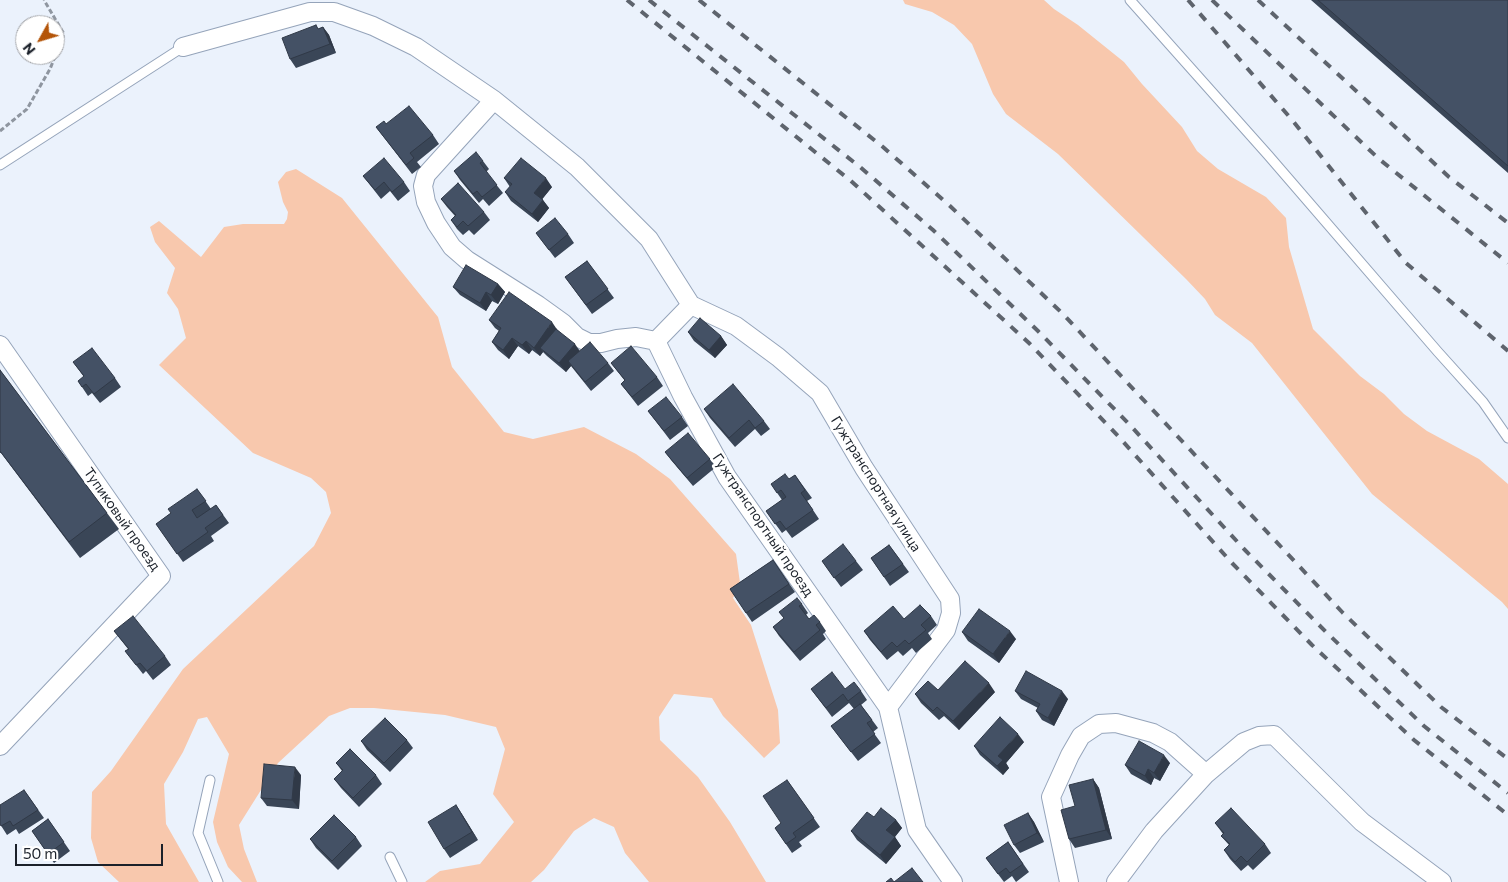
<!DOCTYPE html>
<html>
<head>
<meta charset="utf-8">
<style>
	body { margin:0 }
	#map { position:relative; width:1508px; height:882px; overflow:hidden; background:#ebf2fc; font-family:Commissioner,sans-serif }
	canvas { display:block }
	.north { position:absolute; left:15px; top:15px; width:50px; height:50px; box-sizing:border-box; background:#fff; border:1px solid #a4a6aa; border-radius:50%; rotate:231deg; font-size:14px; font-weight:700; line-height:20px; text-align:center; color:#1b212a }
	.north::after { content:''; display:block; margin:auto; width:18px; height:22px; background:#b45509; clip-path:polygon(50% 0,100% 100%,50% 72%,0 100%) }
	.scale { position:absolute; left:15px; top:844px; width:148px; height:22px; box-sizing:border-box; border:2px solid #1b212a; border-top:0; padding-left:6px; font-size:15px; line-height:18px; white-space:nowrap; color:#1b212a; -webkit-text-stroke:4px #fff; paint-order:stroke }
</style>
</head>
<body>
<div id="map">
<canvas width="1508" height="882"></canvas>
<div class="north">N</div>
<div class="scale">50 m</div>
</div>
<script>
const ctx = document.querySelector('canvas').getContext('2d');
ctx.lineJoin = 'round';
function fill(path, color) { ctx.fillStyle = color; ctx.fill(path, 'evenodd'); }
const toPath = rows => new Path2D(rows.map(r => 'M' + r).join(''));
function stroke(path, color, width, dash) { ctx.strokeStyle = color; ctx.lineWidth = width; ctx.lineCap = dash ? 'butt' : 'round'; ctx.setLineDash(dash || []); ctx.stroke(path); }
function write(font, color, halo, rows, align = 'center') {
  ctx.font = font + ' Commissioner,sans-serif'; ctx.lineWidth = 5; ctx.setLineDash([]); ctx.textBaseline = 'middle'; ctx.strokeStyle = halo; ctx.fillStyle = color; for (const [text, x, y, turn = 0] of rows) {
    ctx.save(); ctx.translate(x, y); ctx.rotate((+turn || 0) * Math.PI / 180); ctx.textAlign = isNaN(turn) ? turn : align; if (halo) ctx.strokeText(text, 0, 0); ctx.fillText(text, 0, 0); ctx.restore();
  }
}
const green = toPath([
	[903,0,1044,0,1054,9,1078,25,1124,62,1142,84,1182,127,1197,151,1218,169,1266,197,1286,218,1289,247,1313,329,1360,376,1384,394,1404,414,1427,431,1479,459,1508,484,1508,609,1502,602,1372,494,1252,343,1215,315,1205,299,1186,279,1058,154,1006,114,993,94,972,44,954,25,932,12,905,4],
	[296,169,342,198,438,317,452,367,504,432,533,439,584,427,636,454,670,479,736,554,740,583,733,598,751,625,778,710,780,743,764,758,723,716,712,698,674,694,659,717,660,740,698,777,730,822,766,882,649,882,625,853,614,827,594,818,574,831,544,870,531,882,425,882,440,871,480,864,514,822,493,794,505,749,496,727,445,715,374,708,350,708,329,716,278,763,239,825,244,849,257,882,242,882,228,867,217,842,213,822,229,754,207,717,198,719,183,752,164,784,166,824,199,882,119,882,98,862,91,838,92,792,111,771,183,669,314,546,331,513,326,492,311,478,253,453,159,365,186,338,178,309,167,293,175,268,155,242,150,227,159,221,201,257,224,227,243,224,284,224,287,219,288,212,283,202,278,182,286,172]
]);
const path = toPath([
	[0,131,27,109,50,69,64,34,44,0]
]);
const service = toPath([
	[1130,0,1268,155,1438,352,1483,402,1508,438],
	[0,165,183,47],
	[210,780,198,833,218,882],
	[390,857,402,882]
]);
const minor = toPath([
	[183,47,310,12,334,12,373,26,416,47,494,100,577,167,649,239,691,305,656,341,683,397,727,477,888,707,917,830,953,882],
	[494,100,426,175,423,186,426,202,436,223,452,247,467,260,538,305,563,323,577,337,589,343,601,343,617,339,636,337,656,341],
	[691,305,736,326,778,357,820,393,864,468,950,599,951,613,946,630,888,707],
	[0,345,161,576,0,746],
	[1206,774,1244,742,1259,736,1274,735,1362,822,1442,882],
	[1069,882,1051,797,1070,755,1081,736,1099,724,1116,723,1153,733,1170,742,1206,774,1154,831,1116,882]
]);
const rail = toPath([
	[627,0,851,181,1029,343,1118,436,1232,563,1312,645,1414,740,1508,815],
	[649,0,860,167,933,230,1038,331,1129,424,1244,549,1326,632,1424,726,1508,793],
	[699,0,883,147,950,206,1063,314,1343,613,1441,707,1508,759],
	[1188,0,1293,121,1406,263,1508,351],
	[1212,0,1379,159,1508,263],
	[1258,0,1449,177,1508,223]
]);
const wall = toPath([
	[1311,0,1508,0,1508,173],
	[316,25,318,29,323,27,329,35,336,53,296,68,290,59],
	[386,124,433,135,439,144,417,162,421,167,412,174,376,127],
	[483,161,489,169,486,172,503,193,489,206,483,199,479,203,460,180,454,171],
	[363,176,404,182,410,191,398,201,390,191,381,199],
	[504,178,552,187,542,199,549,208,538,222,511,201,505,192,510,187],
	[441,199,484,212,490,220,474,235,469,230,463,235,457,229,451,220,455,216,447,207],
	[536,233,568,234,574,243,555,258],
	[587,261,614,298,592,314,565,277],
	[498,284,505,292,498,304,492,301,486,311,460,295,453,287],
	[489,320,556,329,580,351,608,363,614,371,591,391,571,366,566,372,547,356,543,352,540,356,532,350,529,354,518,346,509,359,498,350,492,342,499,331,495,328],
	[688,332,721,336,727,345,715,358,694,341],
	[73,362,115,378,121,387,100,403,92,393,88,396,78,381,84,377],
	[611,363,657,377,663,386,638,406,621,384,625,381],
	[0,370,107,513,119,529,80,558,1,453,0,453],
	[704,409,764,421,770,429,761,436,755,429,735,447,710,418],
	[648,411,682,417,688,426,670,440],
	[665,452,710,459,716,467,693,486,671,460],
	[795,475,812,498,807,501,819,519,792,538,786,530,782,533,766,511,782,500,771,484,789,479],
	[197,489,211,509,216,505,229,523,211,536,214,541,183,562,156,524,171,513],
	[889,545,909,572,890,586,871,558],
	[773,560,795,592,752,622,730,589],
	[822,561,856,561,863,570,841,587],
	[802,604,808,613,806,615,809,619,820,622,826,631,823,634,826,639,800,661,779,636,773,627,784,618,779,612],
	[931,616,937,625,928,633,932,639,916,653,912,648,903,656,898,651,887,660,870,640,864,631,904,619],
	[114,631,165,656,171,665,153,680,146,671,143,674,125,651,128,649],
	[962,632,1016,639,999,663,968,641],
	[811,689,845,689,861,691,867,700,861,705,878,728,873,732,881,743,858,761,831,726,854,709,849,703,832,717],
	[1015,691,1068,699,1054,726,1042,720,1036,711,1038,708,1021,699],
	[995,692,959,730,944,716,939,720,921,703,915,694],
	[407,740,413,748,390,772,367,750,361,741],
	[1024,742,1006,763,1009,768,1003,775,980,755,974,746],
	[336,763,376,775,382,784,359,807,341,788,334,779,342,771],
	[1170,763,1160,781,1154,778,1151,785,1131,774,1125,765],
	[301,775,299,809,267,806,261,798],
	[1093,779,1099,788,1112,839,1075,848,1069,839,1075,806],
	[787,780,820,827,799,842,802,846,792,853,775,828,781,823],
	[24,790,44,818,19,834,16,829,7,835,0,824],
	[456,805,478,840,450,858,444,849],
	[1028,813,1034,822,1044,842,1020,853,1014,845],
	[874,817,896,820,902,828,895,837,901,846,886,864,857,840,851,831],
	[48,819,70,851,54,863,32,831],
	[1215,823,1265,844,1271,853,1253,870,1248,865,1241,871,1230,859,1224,850,1229,845,1221,836,1223,834],
	[356,837,362,846,338,870,316,848,310,839],
	[1008,842,1029,872,1016,882,1012,876,1004,882,986,858]
]);
const shadedWall = toPath([
	[323,27,329,35,336,53,330,44],
	[546,178,552,187,540,202,534,193],
	[543,200,549,208,538,222,532,214],
	[498,284,505,292,498,304,491,295],
	[486,292,492,301,486,311,480,303],
	[552,322,558,331,540,348,543,352,540,356,534,348],
	[721,336,727,345,715,358,709,350],
	[512,338,518,346,509,359,503,350],
	[526,341,532,350,529,354,522,345],
	[575,344,581,353,568,361,571,366,566,372,559,363],
	[1010,631,1016,639,999,663,993,654],
	[989,683,995,692,959,730,953,721],
	[1062,691,1068,699,1054,726,1048,718],
	[1018,734,1024,742,1006,763,1009,768,1003,775,997,766,998,756],
	[1164,755,1170,763,1160,781,1154,773],
	[295,767,301,775,299,809,292,800],
	[1148,769,1154,778,1151,785,1145,776],
	[1093,779,1099,788,1112,839,1106,830],
	[456,805,462,814,478,840,472,832],
	[1028,813,1034,822,1044,842,1037,833],
	[896,820,902,828,893,839,886,830],
	[895,837,901,846,886,864,880,855]
]);
const building = toPath([
	[1318,0,1508,0,1508,166,1318,0],
	[316,25,318,29,323,27,330,44,290,59,282,38,316,25],
	[409,106,433,135,410,153,414,158,406,165,376,127,384,121,386,124,409,106],
	[476,152,483,161,480,163,497,185,482,197,477,191,473,194,454,171,476,152],
	[384,158,404,182,392,192,384,182,375,190,363,176,384,158],
	[521,158,546,178,534,193,543,200,532,214,505,192,512,184,504,178,521,158],
	[458,183,484,212,468,226,463,221,457,227,451,220,456,215,441,199,458,183],
	[555,218,568,234,549,250,536,233,555,218],
	[587,261,608,289,586,305,565,277,587,261],
	[466,265,498,284,491,295,486,292,480,303,453,287,466,265],
	[509,292,552,322,534,348,526,341,522,345,512,338,503,350,492,342,501,328,489,320,509,292],
	[700,318,721,336,709,350,688,332,700,318],
	[556,329,575,344,559,363,540,348,556,329],
	[590,342,608,363,585,382,568,361,590,342],
	[631,346,657,377,632,397,621,384,625,380,611,363,631,346],
	[92,348,115,378,94,394,86,384,82,387,78,381,84,376,73,362,92,348],
	[0,370,107,513,69,542,0,451,0,370],
	[733,384,764,421,755,428,749,420,729,438,704,409,733,384],
	[666,397,682,417,664,431,648,411,666,397],
	[688,433,710,459,687,478,665,452,688,433],
	[785,474,789,479,795,475,805,490,801,493,813,510,786,529,780,521,775,524,766,511,786,497,781,490,777,493,771,484,785,474],
	[197,489,206,501,192,510,197,518,216,505,223,515,205,528,208,532,177,554,156,524,171,513,168,509,197,489],
	[843,544,856,561,834,578,822,561,843,544],
	[889,545,903,564,884,577,871,558,889,545],
	[773,560,789,584,746,613,730,589,773,560],
	[797,598,802,604,799,606,809,619,814,615,820,622,816,625,820,630,794,652,773,627,784,618,779,612,797,598],
	[920,605,931,616,921,625,926,630,909,644,905,640,897,647,892,642,881,652,864,631,893,606,904,619,920,605],
	[979,609,1010,631,993,654,962,632,979,609],
	[133,616,165,656,147,671,140,663,136,665,125,651,129,649,114,631,133,616],
	[965,661,989,683,953,721,937,707,933,711,915,694,928,681,938,690,965,661],
	[1026,671,1062,691,1048,718,1036,711,1040,704,1015,691,1026,671],
	[832,672,845,689,854,682,861,691,848,701,843,694,826,708,811,689,832,672],
	[860,704,872,720,867,723,875,734,851,752,831,726,860,704],
	[1000,717,1018,734,998,756,1003,760,997,766,974,746,1000,717],
	[385,718,407,740,384,763,361,741,385,718],
	[1139,741,1164,755,1154,773,1148,769,1145,776,1125,765,1139,741],
	[350,749,376,775,353,798,334,779,343,770,336,763,350,749],
	[264,764,295,767,292,800,261,798,264,764],
	[1093,779,1106,830,1069,839,1061,810,1075,806,1069,785,1093,779],
	[787,780,814,818,793,833,796,837,786,844,775,828,781,823,763,796,787,780],
	[24,790,38,810,13,826,10,821,1,826,0,824,0,805,24,790],
	[456,805,472,832,444,849,428,822,456,805],
	[881,808,896,820,886,830,895,837,880,855,851,831,867,812,874,817,881,808],
	[1231,808,1265,844,1247,862,1241,856,1235,862,1224,850,1230,844,1221,836,1224,833,1215,823,1231,808],
	[1028,813,1037,833,1014,845,1004,825,1028,813],
	[334,815,356,837,332,861,310,839,334,815],
	[48,819,64,842,48,854,32,831,48,819],
	[1008,842,1023,864,1010,873,1006,868,998,874,986,858,1008,842],
	[912,868,923,882,886,882,891,878,894,882,912,868]
]);
const streetNames = [
	["Гужтранспортная улица",876,484,58],
	["Тупиковый проезд",122,519,55],
	["Гужтранспортный проезд",763,525,56]
];
fill(green, '#f8c8ad');
stroke(service, '#95a4ba', 11);
stroke(minor, '#95a4ba', 20);
stroke(path, '#8f96a0', 3, [5, 2.5]);
stroke(service, '#fff', 9);
stroke(minor, '#fff', 18);
stroke(rail, '#5e646d', 4, [9, 9]);
fill(wall, '#3a4657');
fill(shadedWall, '#303947');
fill(building, '#445165');
stroke(building, '#303947', 1);
write('14px', '#1b212a', '#fff', streetNames);
</script>
</body>
</html>
